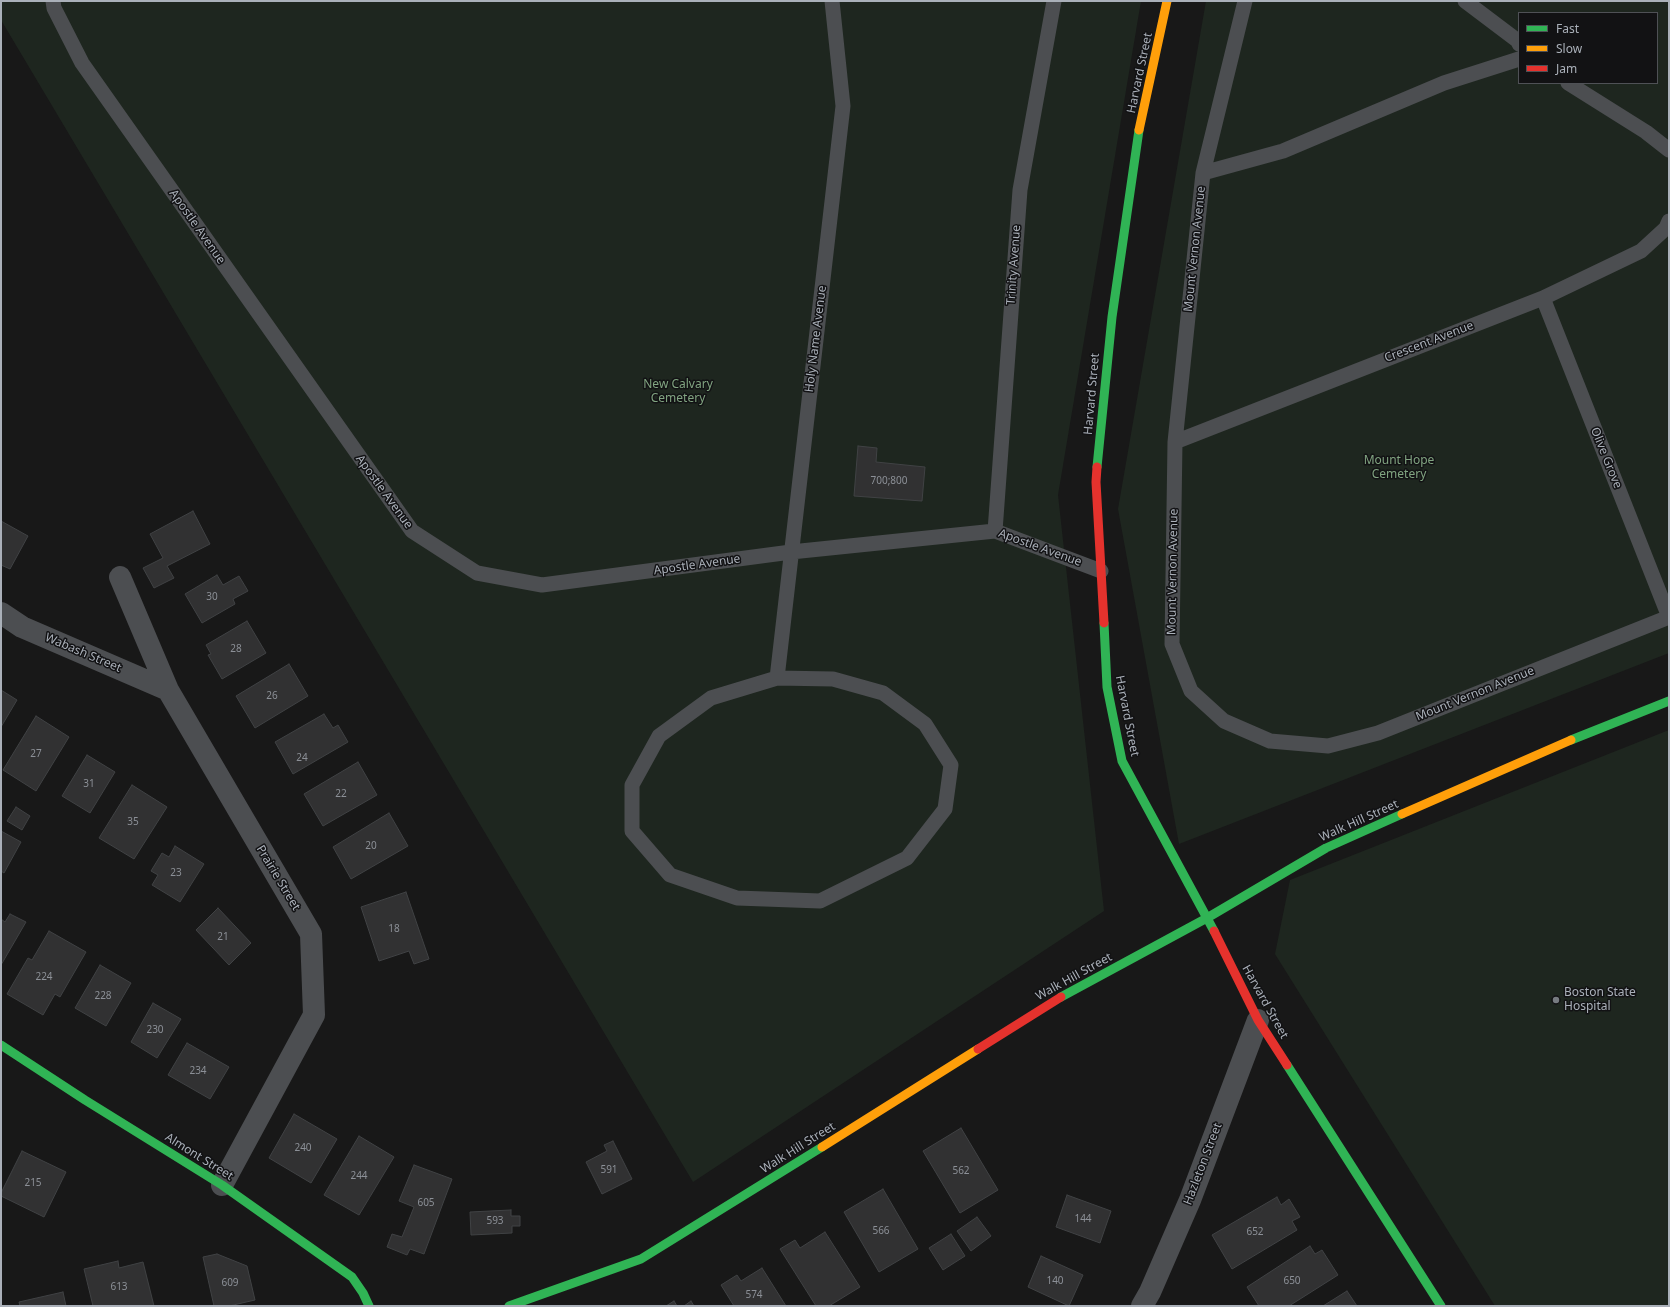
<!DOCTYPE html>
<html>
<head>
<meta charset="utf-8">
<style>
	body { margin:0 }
	#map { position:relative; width:1670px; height:1307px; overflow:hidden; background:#181818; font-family:"Noto Sans",sans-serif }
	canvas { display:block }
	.frame { position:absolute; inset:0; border:2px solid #aab0b9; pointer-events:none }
	.legend { position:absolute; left:1518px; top:12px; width:140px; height:72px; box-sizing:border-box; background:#121214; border:1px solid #4f5156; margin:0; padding:5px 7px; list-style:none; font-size:12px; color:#aab0b9 }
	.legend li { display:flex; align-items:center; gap:8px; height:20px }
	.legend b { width:20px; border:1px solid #4f5156 }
</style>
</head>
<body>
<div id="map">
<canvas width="1670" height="1307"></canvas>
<div class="frame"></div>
<ul class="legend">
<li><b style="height:5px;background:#30b455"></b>Fast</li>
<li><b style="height:5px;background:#ff9f0a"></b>Slow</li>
<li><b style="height:5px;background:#e5322d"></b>Jam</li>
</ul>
</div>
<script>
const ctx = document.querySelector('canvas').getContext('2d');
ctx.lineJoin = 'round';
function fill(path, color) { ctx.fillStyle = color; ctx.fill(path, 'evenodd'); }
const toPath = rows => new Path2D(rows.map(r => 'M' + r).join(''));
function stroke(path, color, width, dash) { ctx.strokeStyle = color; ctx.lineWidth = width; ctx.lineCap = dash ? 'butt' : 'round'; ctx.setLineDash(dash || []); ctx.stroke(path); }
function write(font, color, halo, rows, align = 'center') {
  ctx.font = font + ' "Noto Sans",sans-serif'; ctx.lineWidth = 3; ctx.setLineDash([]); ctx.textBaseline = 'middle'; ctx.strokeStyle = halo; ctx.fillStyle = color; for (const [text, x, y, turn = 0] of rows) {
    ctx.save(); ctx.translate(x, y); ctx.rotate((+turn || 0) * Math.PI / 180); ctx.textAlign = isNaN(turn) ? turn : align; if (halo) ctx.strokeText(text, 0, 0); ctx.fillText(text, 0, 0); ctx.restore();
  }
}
const green = toPath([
	[1,1,1141,1,1058,495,1104,911,693,1182,1,20],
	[1206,1,1669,1,1669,653,1179,844,1118,509],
	[1519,13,1657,13,1657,83,1519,83],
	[1669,730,1669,1306,1495,1306,1275,954,1290,880]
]);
const building = toPath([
	[858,446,877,448,876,462,925,467,922,501,854,496,858,446],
	[193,511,210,544,167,566,174,578,154,588,143,568,163,558,150,534,193,511],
	[1,521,28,536,10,569,1,565,1,521],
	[217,575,223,585,239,576,248,591,233,599,235,604,202,623,185,594,217,575],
	[247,621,266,653,222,679,208,655,211,654,206,645,247,621],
	[289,664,308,696,255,728,236,696,289,664],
	[1,690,17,700,1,727,1,690],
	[324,714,333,728,338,725,348,742,293,774,275,742,324,714],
	[36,716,69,737,36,791,3,770,36,716],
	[87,755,115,772,90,813,62,796,87,755],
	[358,762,377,795,323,826,304,794,358,762],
	[132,785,167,807,134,859,99,838,132,785],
	[16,807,30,816,22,830,7,821,16,807],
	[389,813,408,846,351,879,333,847,389,813],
	[1,831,21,842,4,873,1,871,1,831],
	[175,846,204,864,180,902,152,885,158,875,151,871,162,853,169,857,175,846],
	[406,892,429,959,414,964,409,951,379,961,361,907,406,892],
	[218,908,251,943,229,965,196,930,218,908],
	[10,914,26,922,1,965,1,919,5,922,10,914],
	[49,931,86,952,60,997,55,994,43,1015,7,994,28,958,32,960,49,931],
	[100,965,131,983,106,1026,75,1008,100,965],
	[153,1003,181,1019,157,1058,131,1042,153,1003],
	[187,1043,229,1067,210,1099,168,1075,187,1043],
	[294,1114,337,1139,311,1183,269,1158,294,1114],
	[961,1128,998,1190,960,1213,923,1151,961,1128],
	[359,1136,394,1157,359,1215,324,1195,359,1136],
	[613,1141,632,1179,602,1194,586,1162,607,1151,604,1145,613,1141],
	[22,1151,66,1172,44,1217,1,1196,1,1193,22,1151],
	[414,1165,452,1179,424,1254,410,1249,407,1255,387,1247,392,1234,402,1237,414,1207,399,1201,414,1165],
	[883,1189,918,1249,879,1272,844,1212,883,1189],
	[1067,1195,1111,1211,1100,1243,1056,1227,1067,1195],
	[1277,1197,1281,1205,1289,1199,1300,1217,1292,1221,1297,1230,1232,1269,1212,1235,1277,1197],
	[511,1210,511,1216,520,1216,520,1226,512,1226,512,1233,471,1235,470,1212,511,1210],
	[977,1217,991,1236,971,1251,957,1231,977,1217],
	[825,1232,860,1287,829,1306,816,1306,780,1249,795,1240,800,1248,825,1232],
	[951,1234,965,1256,943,1270,929,1248,951,1234],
	[1310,1246,1315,1254,1322,1250,1338,1275,1289,1306,1259,1306,1247,1287,1310,1246],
	[217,1254,247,1266,255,1300,229,1306,214,1306,203,1257,217,1254],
	[1041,1256,1083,1275,1069,1306,1028,1287,1041,1256],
	[118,1261,119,1268,143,1262,154,1306,93,1306,84,1269,118,1261],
	[762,1268,786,1306,734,1306,721,1285,737,1275,741,1281,762,1268],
	[1347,1291,1357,1306,1323,1306,1347,1291],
	[63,1292,66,1306,20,1306,19,1302,63,1292],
	[674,1301,677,1306,666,1306,674,1301],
	[691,1301,694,1306,684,1306,691,1301]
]);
const lane = toPath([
	[53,1,54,8,82,63,412,531,477,573,542,585,791,552,995,531,1101,571],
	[1245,1,1203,173,1175,442,1172,644,1191,691,1224,721,1270,741,1328,746,1378,733,1669,617],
	[1465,1,1518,41,1519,44],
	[1568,83,1646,132,1669,150],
	[1203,173,1283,151,1444,83,1519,59],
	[1543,298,1669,617],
	[1175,442,1543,298,1641,251,1666,228,1669,221],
	[995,531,1020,190,1054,1],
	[777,678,833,679,883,693,925,724,951,765,945,809,907,858,820,901,737,898,670,875,632,831,632,785,659,736,711,698,777,678],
	[777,678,843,106,832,1]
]);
const street = toPath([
	[120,577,168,690,311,934,314,1015,222,1185],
	[1,613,22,627,168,690],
	[1142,1306,1150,1292,1190,1200,1258,1020]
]);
const fast = toPath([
	[1097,467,1112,317,1139,130],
	[1104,623,1107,687,1122,761,1214,931],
	[1571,740,1669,701],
	[1061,997,1207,918,1326,848,1402,814],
	[1,1045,85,1100,222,1185,352,1277,363,1293,369,1306],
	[1287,1065,1441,1306],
	[509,1306,641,1259,822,1147]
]);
const slow = toPath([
	[1139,130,1167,1],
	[1402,814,1571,740],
	[822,1147,978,1049]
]);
const jam = toPath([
	[1097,467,1096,482,1104,623],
	[1214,931,1258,1020,1287,1065],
	[978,1049,1061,997]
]);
const markers = [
	[1556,1000,4,"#777b81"]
];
const numberNames = [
	["700;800",889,481],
	["30",212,597],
	["28",236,649],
	["26",272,696],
	["27",36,754],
	["24",302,758],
	["31",89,784],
	["22",341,794],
	["35",133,822],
	["20",371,846],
	["23",176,873],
	["18",394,929],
	["21",223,937],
	["224",44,977],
	["228",103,996],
	["230",155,1030],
	["234",198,1071],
	["240",303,1148],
	["591",609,1170],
	["562",961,1171],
	["244",359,1176],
	["215",33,1183],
	["605",426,1203],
	["144",1083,1219],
	["593",495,1221],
	["566",881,1231],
	["652",1255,1232],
	["140",1055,1281],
	["650",1292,1281],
	["609",230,1283],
	["613",119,1287],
	["574",754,1295]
];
const streetNames = [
	["Harvard Street",1140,73,-78],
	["Apostle Avenue",197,227,55],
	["Mount Vernon Avenue",1195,249,-84],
	["Trinity Avenue",1014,265,-86],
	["Holy Name Avenue",816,339,-83],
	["Crescent Avenue",1429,342,-21],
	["Harvard Street",1092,394,-85],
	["Olive Grove",1606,458,68],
	["Apostle Avenue",384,492,54],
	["Apostle Avenue",1040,548,20],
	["Apostle Avenue",697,565,-8],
	["Mount Vernon Avenue",1173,572,-89],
	["Wabash Street",83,653,23],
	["Mount Vernon Avenue",1475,694,-22],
	["Harvard Street",1127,716,79],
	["Walk Hill Street",1359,821,-24],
	["Prairie Street",278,878,59],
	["Walk Hill Street",1074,977,-29],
	["Harvard Street",1265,1002,61],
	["Walk Hill Street",798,1148,-32],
	["Almont Street",199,1157,32],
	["Hazleton Street",1203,1164,-69]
];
const parkNames = [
	["New Calvary",678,385],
	["Cemetery",678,399],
	["Mount Hope",1399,461],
	["Cemetery",1399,475]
];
const poiNames = [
	["Boston State",1564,993],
	["Hospital",1564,1007]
];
fill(green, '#1e261f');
fill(building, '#313132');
stroke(building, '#404244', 1);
stroke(lane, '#4c4e51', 15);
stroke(street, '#4c4e51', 22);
stroke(fast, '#30b455', 9);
stroke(slow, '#ff9f0a', 9);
stroke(jam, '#e5322d', 9);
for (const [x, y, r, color] of markers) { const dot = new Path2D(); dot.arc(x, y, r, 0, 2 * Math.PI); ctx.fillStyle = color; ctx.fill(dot); stroke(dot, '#121214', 1.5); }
write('10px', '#8c9097', null, numberNames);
write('12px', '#aab0b9', '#121214', streetNames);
write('12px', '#81a481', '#121214', parkNames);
write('12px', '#aab0b9', '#121214', poiNames, 'left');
</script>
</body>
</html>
